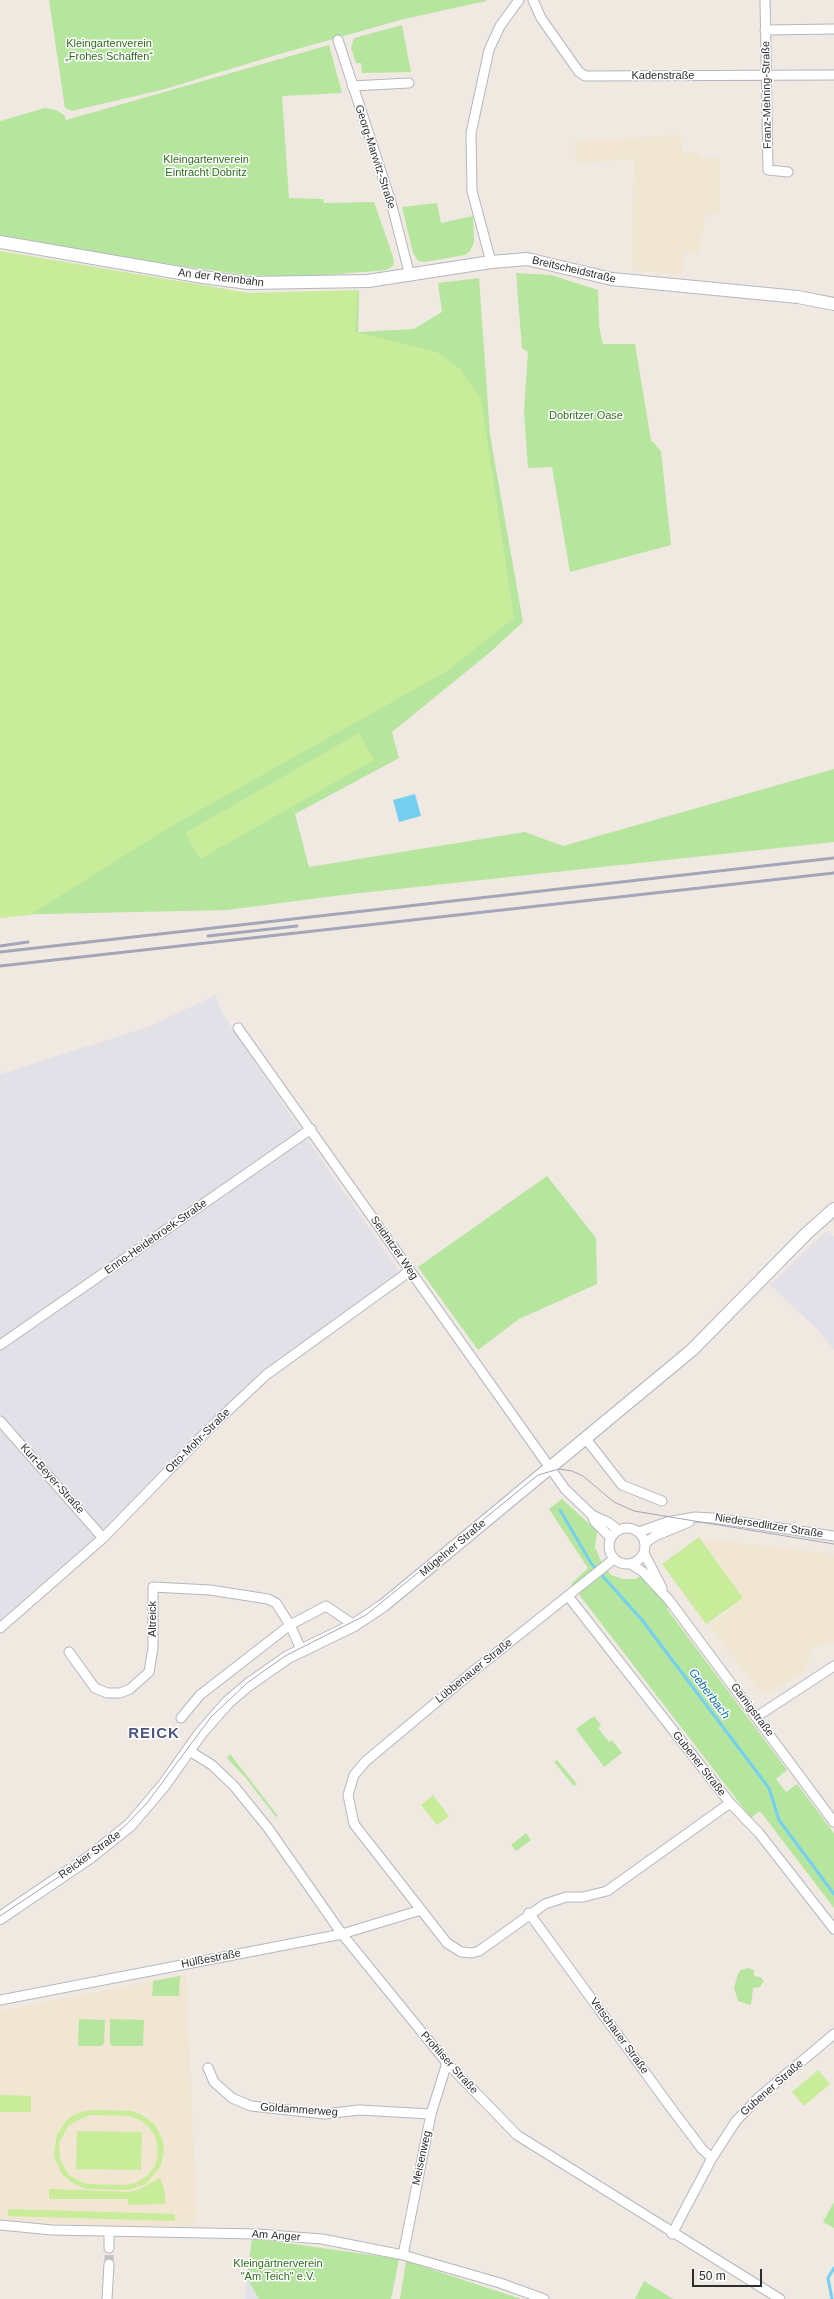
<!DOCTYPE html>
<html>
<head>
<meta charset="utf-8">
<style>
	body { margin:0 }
	#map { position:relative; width:834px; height:2299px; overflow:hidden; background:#efe9e1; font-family:Arial,sans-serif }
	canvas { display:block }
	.scale { position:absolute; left:692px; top:2269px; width:70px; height:18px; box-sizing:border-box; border:2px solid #2e2e2e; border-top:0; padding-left:5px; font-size:12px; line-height:14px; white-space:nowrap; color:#2e2e2e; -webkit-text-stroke:3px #fff; paint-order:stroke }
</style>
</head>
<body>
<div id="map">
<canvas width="834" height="2299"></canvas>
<div class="scale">50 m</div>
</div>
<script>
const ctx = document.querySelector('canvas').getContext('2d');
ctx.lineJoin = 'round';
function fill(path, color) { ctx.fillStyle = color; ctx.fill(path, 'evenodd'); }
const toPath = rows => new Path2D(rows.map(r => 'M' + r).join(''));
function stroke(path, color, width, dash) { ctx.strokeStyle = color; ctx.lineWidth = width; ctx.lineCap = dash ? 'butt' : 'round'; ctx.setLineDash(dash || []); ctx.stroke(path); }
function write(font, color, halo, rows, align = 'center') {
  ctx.font = font + ' Arial,sans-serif'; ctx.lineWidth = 3; ctx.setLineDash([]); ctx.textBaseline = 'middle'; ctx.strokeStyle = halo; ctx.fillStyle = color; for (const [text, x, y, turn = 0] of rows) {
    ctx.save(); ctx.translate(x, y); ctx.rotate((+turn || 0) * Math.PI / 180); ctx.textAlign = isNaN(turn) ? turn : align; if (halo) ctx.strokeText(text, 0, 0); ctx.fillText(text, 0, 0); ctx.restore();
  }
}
const industrial = toPath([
	[215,995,223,1014,293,1119,403,1276,266,1375,103,1538,0,1628,0,1074,151,1026],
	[827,1230,834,1237,834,1350,820,1332,770,1285],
	[247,2278,259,2299,245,2299]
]);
const education = toPath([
	[681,135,682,153,699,153,700,158,720,158,719,214,706,214,699,254,684,252,682,275,632,270,634,159,577,163,574,142],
	[702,1539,834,1554,834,1643,811,1647,805,1671,768,1693,760,1692,709,1625,744,1599],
	[186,1975,197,2220,189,2226,91,2226,0,2219,0,2011]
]);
const green = toPath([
	[49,0,486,0,486,1,404,19,276,55,165,89,72,111,65,108],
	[402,25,411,72,362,73,361,63,356,63,351,48,354,38],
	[329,45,342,93,282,96,289,198,323,199,324,203,374,202,393,257,394,265,387,270,301,277,246,275,140,260,0,235,0,121,45,108,56,110,64,115,66,120],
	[437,203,441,223,473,216,474,242,470,251,465,255,425,262,418,261,413,253,402,207],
	[0,252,249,294,359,291,358,332,414,329,442,312,438,283,479,278,490,435,523,622,488,654,392,732,399,758,295,814,309,867,525,832,563,846,834,769,834,842,342,895,227,910,0,915],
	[516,273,551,275,598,290,599,326,603,344,635,344,651,440,661,451,671,545,570,572,552,467,528,468,524,411,528,352,522,348],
	[547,1176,596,1238,597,1284,519,1319,478,1350,418,1267],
	[562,1499,597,1531,595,1547,600,1559,611,1575,623,1579,635,1579,642,1576,670,1607,667,1609,787,1770,776,1779,786,1792,797,1784,834,1833,834,1908,760,1811,751,1818,571,1584,588,1568,549,1509],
	[594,1716,601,1725,598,1728,609,1742,612,1740,622,1753,604,1767,576,1729],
	[230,1754,278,1816,276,1817,245,1777,227,1758],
	[557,1760,577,1784,574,1786,554,1762],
	[526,1833,531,1840,516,1851,511,1845],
	[748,1968,754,1970,754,1976,760,1977,764,1981,760,1987,753,1988,751,2005,738,2001,734,1988,738,1974,741,1970],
	[180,1976,179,1996,152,1996,153,1981],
	[79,2019,105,2020,104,2043,101,2046,78,2046],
	[110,2019,144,2020,143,2046,113,2046,110,2044],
	[834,2202,834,2228,823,2222],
	[252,2238,399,2259,391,2299,259,2299,247,2278],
	[406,2261,521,2299,400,2299],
	[644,2281,673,2299,635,2299]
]);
const pitch = toPath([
	[0,251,249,293,358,290,355,332,437,352,460,369,481,399,514,618,447,671,168,828,30,915,0,918],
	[359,733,374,760,200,859,185,833],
	[699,1537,743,1598,706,1624,662,1564],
	[433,1795,449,1816,437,1825,421,1805],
	[818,2070,830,2084,804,2106,792,2092],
	[0,2095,31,2096,31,2112,0,2112],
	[94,2110,132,2111,142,2115,155,2125,162,2138,164,2151,161,2166,146,2184,128,2190,86,2189,71,2182,62,2174,54,2156,57,2134,66,2121,72,2116,81,2112],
	[89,2115,130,2116,142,2121,150,2128,156,2138,158,2155,155,2166,147,2176,136,2183,124,2185,88,2184,79,2181,69,2175,60,2160,59,2143,69,2125],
	[77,2131,142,2132,141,2170,76,2169],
	[160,2178,165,2192,165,2204,128,2205,128,2199,49,2199,49,2189,128,2192,138,2190],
	[8,2209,175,2214,175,2221,8,2216]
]);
const water = toPath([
	[415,794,421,816,399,822,393,800]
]);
const stream = toPath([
	[560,1510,591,1563,642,1620,769,1788,779,1820,834,1894],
	[832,2299,828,2278,834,2268]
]);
const streetTunnel = toPath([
	[109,2264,109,2248]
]);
const street = toPath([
	[533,0,541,18,579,72,585,76,834,75],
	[765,0,768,170,788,172],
	[765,30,834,29],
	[338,40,391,202,410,276],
	[352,86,409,83],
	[491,262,472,191,471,133,489,50,500,26,519,0],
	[238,1028,565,1489,592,1515,608,1522,618,1530],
	[0,1345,311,1129],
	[0,1421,103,1538],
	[586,1439,622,1485,662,1501],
	[592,1515,595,1522,611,1538],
	'609 1546a18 18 0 1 1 36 0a18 18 0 1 1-36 0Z',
	[639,1532,667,1522,695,1517,713,1518,834,1536],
	[645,1543,655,1536,689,1522],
	[644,1553,662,1588],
	[614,1559,476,1669,366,1761,354,1775,348,1795,354,1824,447,1943,461,1952,472,1953,479,1951,545,1904,566,1897,583,1897,607,1891,730,1803],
	[631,1564,643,1572,669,1600,834,1822],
	[568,1596,730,1803,759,1833,834,1929],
	[0,1628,103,1538,215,1423,266,1375,403,1276,409,1269],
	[69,1652,95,1688,107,1693,120,1693,130,1689,149,1672,153,1648,153,1587,210,1590,268,1599,276,1603,290,1625,301,1649],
	[756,1717,834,1666],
	[181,1718,200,1695,290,1625,326,1606,354,1625],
	[188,1750,212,1765,234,1786,268,1828,342,1934,447,2063,517,2135,780,2299],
	[529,1913,671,2108,702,2149,712,2158],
	[0,2000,342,1934,421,1910],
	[208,2068,214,2082,232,2098,251,2106,325,2114,359,2110,431,2114],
	[0,2225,52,2230,257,2234,322,2239,403,2255,500,2283,544,2299],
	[672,2234,712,2158,736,2121,758,2098,834,2034],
	[109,2248,109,2232],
	[403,2255,431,2114,447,2063],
	[107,2299,109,2264]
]);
const secondary = toPath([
	[0,242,203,277,248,283,368,281,491,262,527,259,612,279,798,297,834,304],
	[0,1918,90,1857,130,1825,164,1785,200,1734,228,1702,248,1685,288,1657,354,1625,384,1605,692,1350,806,1234,834,1209]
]);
const tram = toPath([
	[0,1916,90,1856,127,1824,147,1803,211,1717,247,1683,285,1656,366,1615,538,1475,559,1469,572,1471,583,1476,614,1502,634,1511,834,1544]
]);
const rail = toPath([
	[208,936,297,926],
	[0,946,28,942],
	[0,952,834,858],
	[0,966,834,873]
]);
const parkNames = [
	["Kleingartenverein",109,44],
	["„Frohes Schaffen“",109,57],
	["Kleingartenverein",206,160],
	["Eintracht Dobritz",206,173],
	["Dobritzer Oase",586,416],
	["Kleingärtnerverein",278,2264],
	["\"Am Teich\" e.V.",278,2277]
];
const streetNames = [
	["Kadenstraße",663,76],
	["Franz-Mehring-Straße",767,95,-91],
	["Georg-Marwitz-Straße",375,157,72],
	["Breitscheidstraße",574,270,13],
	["An der Rennbahn",221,278,7],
	["Enno-Heidebroek-Straße",156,1237,-35],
	["Seidnitzer Weg",394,1248,55],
	["Otto-Mohr-Straße",198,1441,-45],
	["Kurt-Beyer-Straße",52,1479,48],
	["Niedersedlitzer Straße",769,1526,9],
	["Mügelner Straße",453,1548,-40],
	["Altreick",153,1619,-90],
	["Lübbenauer Straße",474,1671,-39],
	["Gamigstraße",752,1710,53],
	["Gubener Straße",699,1764,52],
	["Reicker Straße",90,1855,-36],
	["Hülßestraße",211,1959,-11],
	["Vetschauer Straße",619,2036,54],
	["Prohliser Straße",449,2063,48],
	["Gubener Straße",772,2088,-41],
	["Goldammerweg",299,2110,4],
	["Meisenweg",422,2158,-78],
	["Am Anger",276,2236,4]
];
const waterNames = [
	["Geberbach",709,1694,53]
];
const districtNames = [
	["REICK",154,1734]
];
fill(industrial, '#e3e1e8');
fill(education, '#f0e6d1');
fill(green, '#b6e59e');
fill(pitch, '#c9ec9a');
fill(water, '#75cff0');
stroke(stream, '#75cff0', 3);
stroke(streetTunnel, '#c8c4bd', 9, [9, 4.5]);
stroke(street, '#b4b7c1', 11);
stroke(secondary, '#b4b7c1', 14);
stroke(street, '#fff', 9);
stroke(secondary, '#fff', 12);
stroke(tram, '#a3a6b8', 1);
stroke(rail, '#a3a6b8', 3);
write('11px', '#2c6e1b', '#fff', parkNames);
write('11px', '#2e2e2e', '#fff', streetNames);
write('italic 12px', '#0d6fa3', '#fff', waterNames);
ctx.letterSpacing = '1px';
write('bold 15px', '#4d5680', '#fff', districtNames);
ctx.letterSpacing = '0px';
</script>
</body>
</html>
